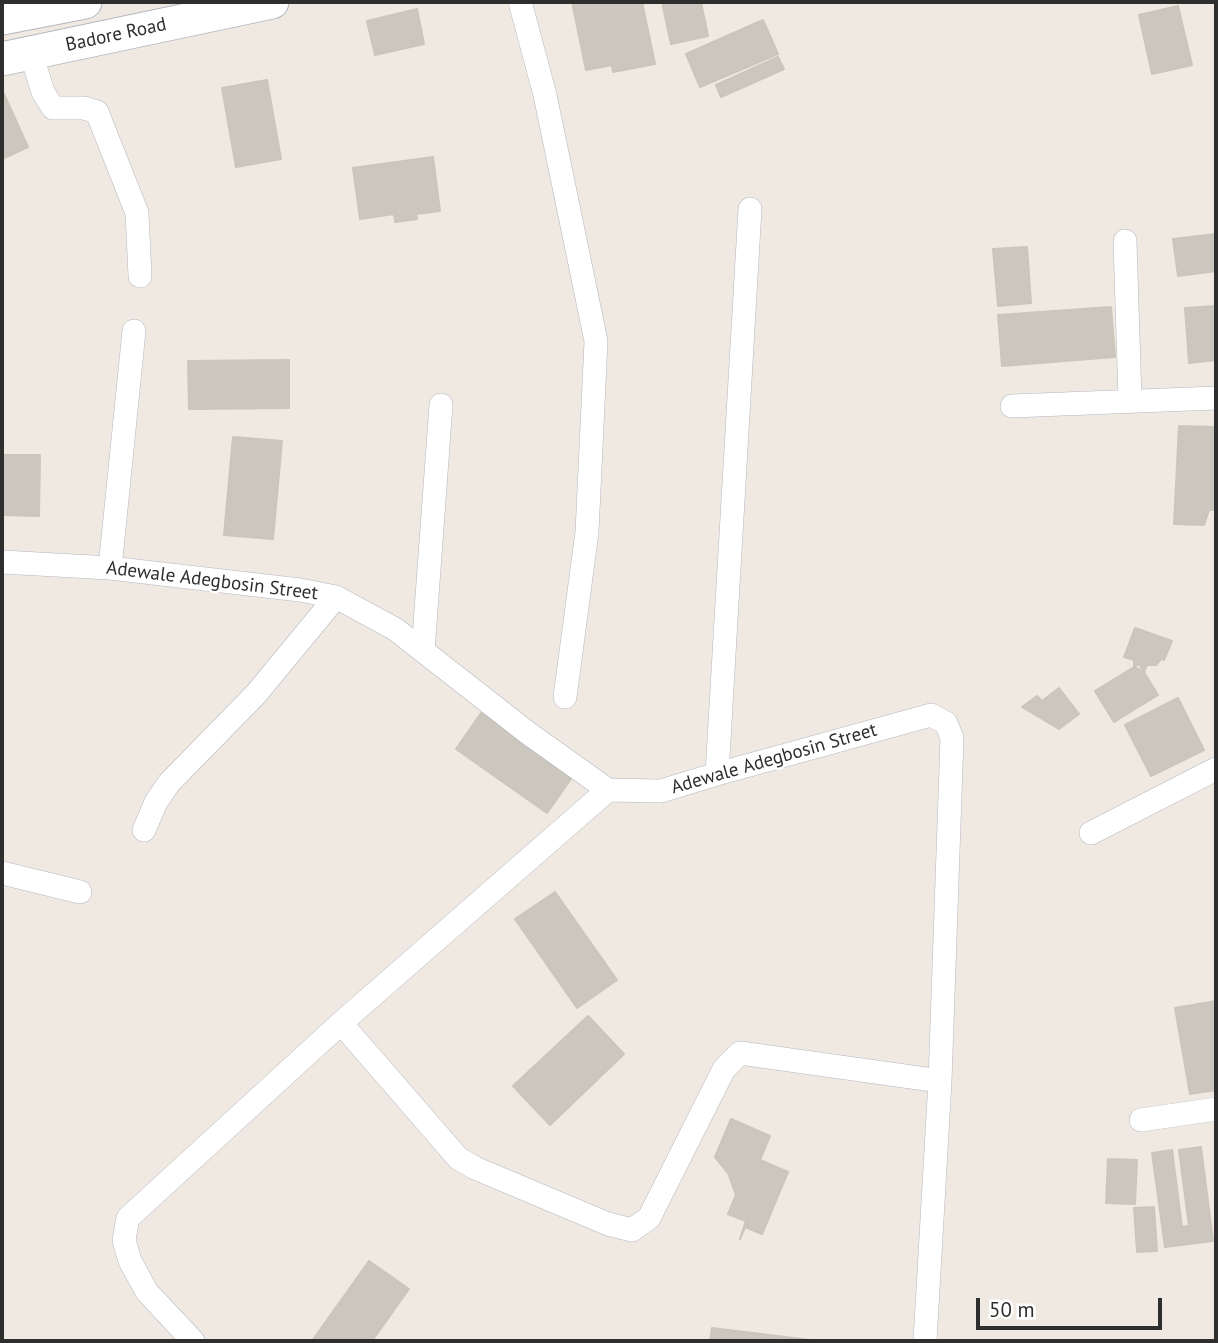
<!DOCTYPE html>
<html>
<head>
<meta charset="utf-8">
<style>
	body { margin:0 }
	#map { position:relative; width:1218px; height:1343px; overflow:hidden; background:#efe9e1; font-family:"PT Sans",sans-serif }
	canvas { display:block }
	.frame { position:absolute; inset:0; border:4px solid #2e2e2e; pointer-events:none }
	.scale { position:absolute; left:976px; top:1298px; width:186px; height:32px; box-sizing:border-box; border:4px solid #2e2e2e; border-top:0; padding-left:9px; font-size:21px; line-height:24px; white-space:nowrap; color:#2e2e2e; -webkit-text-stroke:5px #fff; paint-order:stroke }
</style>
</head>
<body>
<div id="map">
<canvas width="1218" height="1343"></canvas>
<div class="frame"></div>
<div class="scale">50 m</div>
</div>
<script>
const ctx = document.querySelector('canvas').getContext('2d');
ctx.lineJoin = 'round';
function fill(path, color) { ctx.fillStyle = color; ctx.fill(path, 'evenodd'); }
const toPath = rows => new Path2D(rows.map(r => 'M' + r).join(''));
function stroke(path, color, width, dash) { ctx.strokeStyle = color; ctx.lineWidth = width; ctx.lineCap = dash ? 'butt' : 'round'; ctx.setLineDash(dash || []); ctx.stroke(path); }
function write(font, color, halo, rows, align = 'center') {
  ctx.font = font + ' "PT Sans",sans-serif'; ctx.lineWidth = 5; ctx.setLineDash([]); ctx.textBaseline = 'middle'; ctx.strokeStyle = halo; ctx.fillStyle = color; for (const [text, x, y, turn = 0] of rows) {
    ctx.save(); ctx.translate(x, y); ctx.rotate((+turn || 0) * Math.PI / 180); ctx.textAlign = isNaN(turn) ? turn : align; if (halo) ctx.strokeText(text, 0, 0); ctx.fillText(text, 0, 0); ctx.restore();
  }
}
const building = toPath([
	[572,2,642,2,655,64,613,72,612,65,586,70,572,2],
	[662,2,701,2,708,36,671,44,662,2],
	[1178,6,1192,65,1152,74,1139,15,1178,6],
	[417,9,424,44,375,55,367,21,417,9],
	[763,20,778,54,700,87,686,54,763,20],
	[778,57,784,69,721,97,716,85,778,57],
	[267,80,281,159,236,167,222,88,267,80],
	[3,92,28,147,2,159,2,93,3,92],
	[433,157,440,211,416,214,417,219,395,222,394,214,360,219,353,168,433,157],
	[1216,234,1216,271,1178,276,1173,239,1216,234],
	[1027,247,1031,303,998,306,993,249,1027,247],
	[1216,306,1216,360,1189,363,1185,308,1216,306],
	[1111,307,1115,357,1002,366,998,315,1111,307],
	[289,360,289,408,189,409,188,361,289,360],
	[1179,426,1216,427,1216,510,1209,510,1204,525,1174,524,1179,426],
	[233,437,282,441,273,539,224,535,233,437],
	[2,455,40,455,39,516,2,515,2,455],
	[1135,628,1172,641,1164,660,1162,658,1156,665,1147,665,1144,672,1134,667,1134,660,1124,657,1135,628],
	[1139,664,1158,695,1114,722,1095,691,1139,664],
	[1059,688,1079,714,1059,729,1022,707,1037,696,1042,701,1059,688],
	[1178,698,1204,750,1151,776,1125,725,1178,698],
	[481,713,573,776,547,813,456,749,481,713],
	[555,892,617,980,577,1008,515,919,555,892],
	[1216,1001,1216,1090,1190,1094,1175,1008,1216,1001],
	[588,1016,624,1054,550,1125,513,1086,588,1016],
	[731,1119,770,1136,760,1160,788,1172,762,1234,745,1227,740,1239,746,1221,728,1214,736,1195,728,1173,715,1157,731,1119],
	[1201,1147,1213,1241,1165,1247,1152,1153,1172,1150,1182,1227,1189,1226,1179,1150,1201,1147],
	[1108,1159,1137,1160,1135,1204,1106,1203,1108,1159],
	[1154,1207,1157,1251,1137,1252,1134,1208,1154,1207],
	[369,1261,409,1289,372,1341,312,1341,369,1261],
	[712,1328,818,1341,710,1341,712,1328]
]);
const street = toPath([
	[520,2,545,95,596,341,587,532,565,697],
	[31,53,43,92,53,108,84,108,97,112,137,213,140,276],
	[1125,241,1130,400],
	[1012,406,1216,398],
	[2,562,110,568,300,590,336,597,395,629,528,733,608,790,661,791,717,774,931,715,946,723,952,738,940,1081,925,1341],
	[110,568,134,331],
	[423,651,441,405],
	[717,774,750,209],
	[144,830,156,802,169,783,256,694,336,597],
	[1091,833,1216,769],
	[2,873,80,892],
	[341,1023,458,1158,475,1168,608,1224,632,1230,649,1218,724,1069,740,1053,940,1081],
	[1141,1120,1216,1109],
	[193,1341,147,1292,130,1261,124,1240,128,1218,341,1023,608,790]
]);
const secondary = toPath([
	[2,18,85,2],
	[2,59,272,2]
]);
const streetNames = [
	["Badore Road",116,35,-12],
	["Adewale Adegbosin Street",212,581,7],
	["Adewale Adegbosin Street",774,759,-16]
];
fill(building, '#cbc7bf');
stroke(building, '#cbc5ba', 2);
stroke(street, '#b4b7c1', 24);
stroke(secondary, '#b4b7c1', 35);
stroke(street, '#fff', 23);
stroke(secondary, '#fff', 33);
write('19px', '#2e2e2e', '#fff', streetNames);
</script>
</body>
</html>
